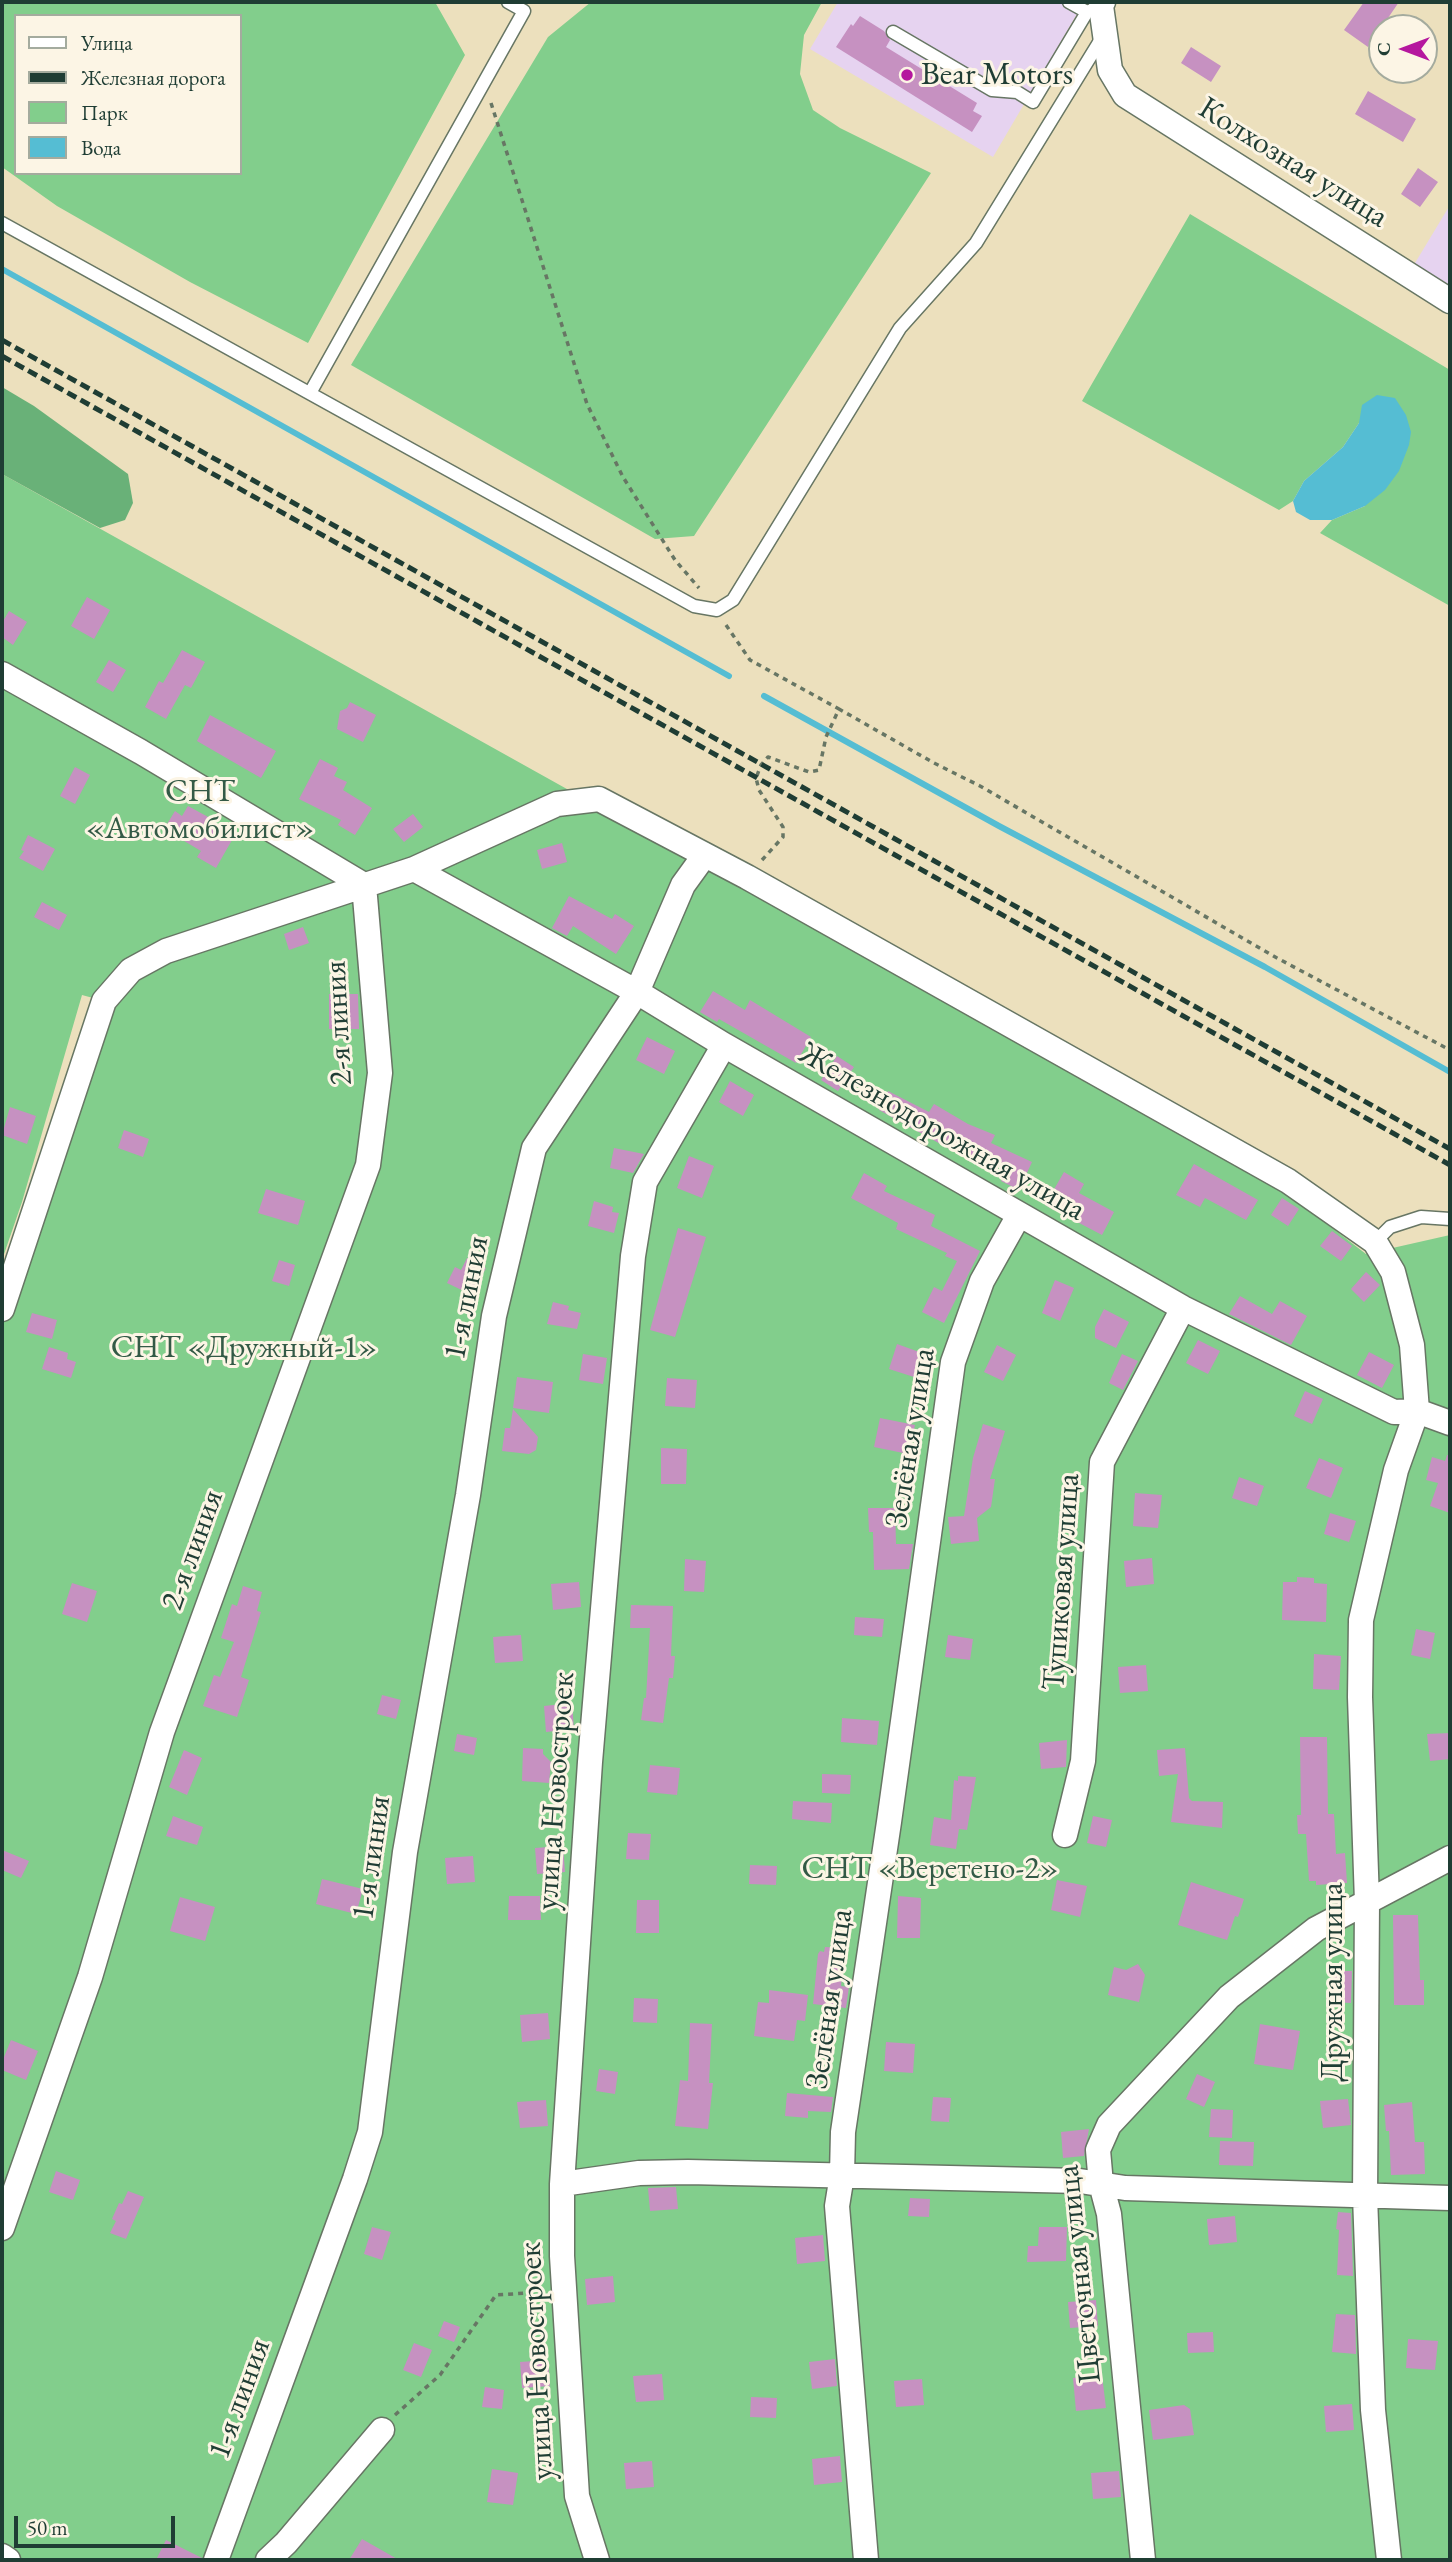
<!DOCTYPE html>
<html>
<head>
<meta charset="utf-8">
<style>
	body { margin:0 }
	#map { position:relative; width:1452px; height:2562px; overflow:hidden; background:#ece0bd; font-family:"EB Garamond",serif }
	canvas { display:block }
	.frame { position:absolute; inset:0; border:4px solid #1f3d34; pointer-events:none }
	.legend { position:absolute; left:14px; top:14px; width:228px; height:161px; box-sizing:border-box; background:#fcf5e5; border:2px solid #a4ab9e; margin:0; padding:9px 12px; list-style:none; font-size:21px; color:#1f3d34 }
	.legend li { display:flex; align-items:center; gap:14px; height:35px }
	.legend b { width:35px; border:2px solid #a4ab9e }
	.north { position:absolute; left:1368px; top:14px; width:70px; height:70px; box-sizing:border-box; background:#fcf5e5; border:2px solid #a4ab9e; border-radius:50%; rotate:270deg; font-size:19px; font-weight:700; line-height:28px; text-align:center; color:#1f3d34 }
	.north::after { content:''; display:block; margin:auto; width:24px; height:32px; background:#b5179e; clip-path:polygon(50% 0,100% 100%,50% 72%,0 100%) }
	.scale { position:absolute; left:14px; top:2516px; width:161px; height:32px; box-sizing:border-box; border:4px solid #1f3d34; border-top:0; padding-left:9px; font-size:21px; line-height:24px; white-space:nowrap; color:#1f3d34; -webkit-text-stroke:5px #fcf5e5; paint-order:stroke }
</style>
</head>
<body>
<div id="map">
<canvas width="1452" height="2562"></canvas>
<div class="frame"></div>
<ul class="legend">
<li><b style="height:9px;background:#fff"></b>Улица</li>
<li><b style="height:9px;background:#1f3d34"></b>Железная дорога</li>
<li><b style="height:19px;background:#82ce8c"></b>Парк</li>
<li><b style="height:19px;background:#55bdd3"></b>Вода</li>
</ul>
<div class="north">С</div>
<div class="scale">50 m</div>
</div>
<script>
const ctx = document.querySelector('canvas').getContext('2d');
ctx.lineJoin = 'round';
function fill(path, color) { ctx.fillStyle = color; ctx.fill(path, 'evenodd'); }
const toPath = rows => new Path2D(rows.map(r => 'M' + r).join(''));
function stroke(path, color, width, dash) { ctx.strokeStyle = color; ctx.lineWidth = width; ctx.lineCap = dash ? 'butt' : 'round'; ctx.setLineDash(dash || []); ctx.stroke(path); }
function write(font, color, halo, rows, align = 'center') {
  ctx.font = font + ' "EB Garamond",serif'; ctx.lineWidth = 6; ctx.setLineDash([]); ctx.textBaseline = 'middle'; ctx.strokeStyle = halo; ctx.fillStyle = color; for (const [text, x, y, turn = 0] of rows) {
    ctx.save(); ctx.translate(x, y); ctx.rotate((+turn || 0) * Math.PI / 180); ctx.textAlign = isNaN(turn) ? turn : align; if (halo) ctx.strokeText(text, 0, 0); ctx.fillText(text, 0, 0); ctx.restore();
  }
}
const built = toPath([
	[838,2,1084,2,993,157,810,49],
	[1450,205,1450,289,1412,268]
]);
const green = toPath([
	[2,2,435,2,465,55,308,343,190,282,57,206,2,167],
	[16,16,240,16,240,173,16,173],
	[591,2,822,2,804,35,800,74,813,110,840,128,931,173,694,536,655,539,351,365,548,37],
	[1190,214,1450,370,1450,606,1320,533,1332,520,1365,506,1359,423,1343,447,1304,481,1293,501,1279,510,1082,401],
	[2,474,870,958,1296,1200,1366,1254,1450,1235,1450,2560,2,2560,2,1309,104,1001,82,995,22,1202,2,1260],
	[654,989,1036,1213,1204,1311,638,992]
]);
const forest = toPath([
	[2,387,34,406,128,474,133,503,125,520,100,528,2,474]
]);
const water = toPath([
	[1377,395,1395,398,1406,415,1411,432,1409,445,1399,471,1385,490,1365,506,1332,520,1310,520,1296,512,1293,501,1304,481,1343,447,1359,423,1362,405]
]);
const stream = toPath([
	[2,269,729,676],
	[764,696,999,826,1265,967,1450,1072]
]);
const building = toPath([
	[1364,2,1399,2,1368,47,1344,30],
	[860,16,884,31,890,40,886,47,977,103,973,111,982,116,972,132,836,47,851,24,853,26],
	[1191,47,1221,66,1211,82,1181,63],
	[1368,91,1416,119,1403,142,1355,114],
	[1418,168,1438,182,1420,207,1401,194],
	[87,597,110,610,94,639,71,626],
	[9,611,27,622,13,645,2,637,2,623],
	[182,650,205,662,191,688,185,685,166,719,145,707,159,681,163,683],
	[109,660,126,670,113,692,96,682],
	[350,702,376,715,363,742,337,729,340,711,347,708],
	[210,715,276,751,261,778,197,741],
	[320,759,338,768,334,776,347,782,343,790,372,808,355,835,338,825,341,820,299,799],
	[75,767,90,775,75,804,60,796],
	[188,806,210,818,206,825,232,840,216,868,197,857,201,851,164,829,175,811,182,816],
	[413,814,423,827,404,842,393,829],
	[28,835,55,849,43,871,19,858,24,851,21,850],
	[562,843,567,862,542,869,537,850],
	[569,896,612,919,615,914,634,926,616,954,573,926,567,936,552,928],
	[42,902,67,915,59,930,34,917],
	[303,927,309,943,289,950,284,934],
	[713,991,745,1010,750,1000,811,1037,796,1063,719,1019,717,1022,700,1012],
	[329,994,358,994,359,1029,329,1029],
	[647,1037,675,1051,664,1074,636,1060],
	[837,1056,854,1067,838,1091,821,1080],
	[730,1081,754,1095,743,1116,719,1102],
	[888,1091,929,1112,934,1104,968,1124,995,1135,991,1143,1032,1162,1019,1190,1001,1181,1007,1168,978,1152,973,1162,879,1110],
	[10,1107,36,1116,27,1144,2,1135],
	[124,1130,149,1139,143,1157,118,1148],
	[614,1148,644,1154,633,1173,610,1168],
	[689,1156,714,1166,702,1198,677,1188],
	[1194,1164,1258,1200,1246,1220,1205,1198,1200,1207,1176,1195],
	[1064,1172,1084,1184,1079,1193,1114,1212,1102,1235,1045,1205],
	[864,1173,887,1186,884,1191,935,1215,931,1226,980,1251,944,1323,922,1312,934,1287,942,1291,957,1261,945,1256,947,1253,896,1229,898,1223,851,1198],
	[266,1189,305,1201,298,1225,258,1213],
	[1282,1198,1299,1209,1288,1226,1271,1215],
	[594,1201,613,1207,612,1212,619,1213,614,1233,588,1226],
	[678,1228,706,1237,675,1337,650,1330],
	[1332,1231,1352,1246,1341,1261,1320,1246],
	[467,1258,486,1268,472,1295,447,1283,455,1267,461,1270],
	[279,1260,295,1265,289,1286,272,1281],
	[1366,1272,1380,1285,1364,1302,1351,1289],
	[1055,1280,1074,1288,1060,1321,1042,1313],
	[1240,1296,1272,1314,1280,1301,1307,1316,1291,1345,1229,1314],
	[553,1302,569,1306,568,1310,581,1313,577,1329,547,1324],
	[1104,1309,1129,1322,1116,1348,1095,1338,1095,1327],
	[32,1313,57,1320,52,1339,26,1332],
	[1198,1340,1220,1351,1208,1374,1186,1363],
	[897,1344,922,1353,914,1377,889,1369],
	[997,1345,1016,1355,1003,1381,984,1372],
	[49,1347,68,1353,67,1359,76,1362,71,1378,42,1369],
	[1369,1352,1394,1365,1382,1388,1357,1375],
	[583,1354,607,1358,603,1384,579,1380],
	[1122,1354,1138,1361,1123,1390,1109,1383],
	[517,1377,553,1382,549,1413,513,1408],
	[667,1378,697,1380,695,1408,665,1406],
	[1305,1391,1323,1399,1312,1424,1294,1416],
	[513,1409,538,1437,536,1450,529,1454,502,1451,505,1428,510,1428],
	[880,1418,915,1425,908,1454,874,1447],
	[983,1424,1005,1431,990,1479,995,1479,991,1507,977,1518,979,1541,951,1544,948,1517,964,1516,973,1458],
	[661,1448,687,1449,686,1484,661,1484],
	[1447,1455,1450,1455,1450,1513,1430,1506,1438,1483,1426,1480,1432,1457,1445,1461],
	[1319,1458,1343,1468,1331,1498,1306,1488],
	[1239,1477,1264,1486,1257,1506,1232,1498],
	[1135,1493,1162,1495,1158,1528,1133,1526],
	[868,1508,895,1508,896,1544,913,1544,909,1569,874,1570,873,1532,869,1532],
	[1330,1513,1356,1521,1349,1542,1324,1534],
	[1152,1558,1154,1584,1126,1587,1124,1561],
	[685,1559,706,1561,704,1592,684,1591],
	[1297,1577,1314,1578,1314,1583,1327,1584,1326,1622,1282,1620,1283,1582,1297,1582],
	[579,1582,581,1607,553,1610,551,1584],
	[72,1583,97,1591,87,1622,62,1614],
	[243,1586,262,1592,257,1611,261,1612,241,1677,249,1680,237,1717,203,1706,214,1675,220,1677,234,1642,221,1638,232,1604,237,1606],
	[631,1605,673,1606,671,1656,675,1656,673,1678,669,1678,663,1723,641,1720,644,1698,646,1698,650,1628,630,1628],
	[855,1617,884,1619,882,1637,854,1635],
	[1416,1629,1435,1633,1430,1659,1411,1655],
	[521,1635,523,1661,495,1663,493,1637],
	[948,1635,973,1639,970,1660,945,1657],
	[1314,1654,1341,1656,1339,1690,1313,1689],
	[1146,1665,1148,1691,1120,1693,1118,1667],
	[382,1695,401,1700,396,1719,377,1714],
	[572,1703,574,1729,546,1732,544,1706],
	[842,1718,879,1721,877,1745,841,1742],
	[1450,1733,1450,1759,1430,1761,1427,1734],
	[457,1734,477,1738,474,1755,454,1751],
	[1300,1737,1327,1737,1328,1814,1334,1814,1336,1854,1345,1853,1347,1883,1316,1885,1316,1881,1309,1881,1306,1834,1298,1834,1297,1815,1301,1815],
	[1067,1740,1066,1767,1041,1769,1039,1743],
	[523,1748,543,1749,543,1754,551,1762,549,1783,522,1781],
	[1185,1748,1189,1798,1192,1801,1223,1802,1222,1828,1171,1822,1178,1774,1159,1776,1157,1750],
	[184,1750,202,1758,187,1795,169,1787],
	[650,1765,680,1768,677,1795,647,1792],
	[822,1774,851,1775,850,1794,822,1793],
	[958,1776,976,1777,967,1830,959,1829,956,1849,930,1845,934,1817,951,1820,954,1780,958,1781],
	[793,1801,832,1803,831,1823,792,1819],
	[173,1816,203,1827,197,1845,166,1836],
	[1093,1816,1112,1820,1106,1847,1087,1843],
	[628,1833,651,1834,649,1860,626,1859],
	[563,1846,565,1872,537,1874,535,1848],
	[2,1850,29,1861,21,1878,2,1870],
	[473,1856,475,1882,447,1884,445,1858],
	[750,1865,777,1866,776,1885,749,1884],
	[322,1879,363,1889,356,1914,316,1904],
	[1057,1880,1087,1886,1080,1917,1051,1910],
	[1191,1882,1244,1899,1238,1917,1235,1916,1227,1940,1178,1925],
	[509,1896,540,1896,541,1920,508,1920],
	[898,1896,921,1898,920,1938,897,1938],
	[180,1897,215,1907,205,1941,170,1931],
	[637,1900,659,1900,659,1933,636,1933],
	[1393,1915,1418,1915,1420,1980,1424,1980,1424,2005,1394,2005],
	[825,1947,845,1948,841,1986,849,1987,846,2008,813,2004,818,1954,820,1951,824,1952],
	[1138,1964,1145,1975,1139,2002,1108,1995,1114,1967,1126,1970],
	[1332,1971,1352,1971,1351,2003,1332,2002],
	[769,1990,808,1995,805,2021,797,2020,794,2041,754,2036,758,2002,769,2003],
	[634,1998,658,1999,657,2023,633,2022],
	[548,2013,550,2039,522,2042,520,2015],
	[690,2023,712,2024,709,2083,713,2083,708,2129,675,2126,680,2080,688,2081],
	[1260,2024,1300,2031,1293,2070,1254,2064],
	[11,2040,38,2051,26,2080,2,2070,2,2062],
	[886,2042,915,2044,913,2073,884,2071],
	[599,2069,618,2072,615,2094,596,2091],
	[1197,2074,1215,2082,1204,2107,1186,2099],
	[787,2093,833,2097,831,2112,808,2111,808,2118,785,2116],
	[933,2097,951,2098,949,2122,931,2121],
	[1348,2099,1351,2125,1323,2128,1320,2101],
	[546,2100,548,2126,520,2128,517,2102],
	[1412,2102,1415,2142,1424,2142,1425,2174,1391,2175,1389,2131,1386,2131,1384,2105],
	[1211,2109,1233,2110,1232,2138,1209,2137],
	[1089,2129,1084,2156,1063,2158,1061,2132],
	[1220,2141,1254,2142,1253,2166,1219,2165],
	[56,2171,80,2180,73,2200,49,2192],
	[676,2187,678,2209,650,2211,648,2188],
	[128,2191,144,2197,126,2239,110,2233,116,2221,112,2219,119,2203,122,2204],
	[910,2198,930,2199,929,2217,908,2216],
	[1338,2212,1351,2213,1353,2276,1337,2275,1339,2230,1336,2229],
	[1235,2216,1237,2242,1209,2245,1207,2219],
	[372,2227,391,2232,382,2260,364,2254],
	[1039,2227,1067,2227,1066,2261,1027,2262,1028,2246,1038,2246],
	[823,2235,825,2261,797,2264,795,2238],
	[613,2276,615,2302,587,2305,585,2279],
	[1096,2300,1098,2326,1070,2328,1068,2302],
	[1336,2314,1355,2315,1356,2354,1332,2352],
	[444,2321,460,2327,454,2342,438,2336],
	[1213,2332,1214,2352,1188,2353,1187,2333],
	[1408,2339,1438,2341,1435,2370,1406,2368],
	[414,2343,432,2350,421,2377,403,2370],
	[835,2359,837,2386,812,2389,809,2362],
	[548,2360,550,2386,522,2388,520,2362],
	[662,2374,664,2400,636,2402,633,2376],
	[1102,2375,1106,2408,1076,2411,1073,2378],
	[922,2379,924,2405,896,2407,894,2381],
	[485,2387,504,2390,502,2409,482,2407],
	[751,2397,777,2398,776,2418,750,2417],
	[1352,2404,1354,2430,1326,2432,1324,2406],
	[1184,2405,1190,2409,1194,2435,1153,2440,1149,2410],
	[840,2456,842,2482,814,2485,812,2459],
	[652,2461,654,2487,626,2489,624,2463],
	[492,2469,518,2473,513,2505,487,2502],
	[1119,2471,1121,2497,1093,2499,1091,2473],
	[362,2539,399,2560,349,2560],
	[166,2540,202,2558,201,2560,156,2560]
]);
const path = toPath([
	[491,103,587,404,623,477,675,560,699,588],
	[726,625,750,660,839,709],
	[762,860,783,837,783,827,759,790,756,778,761,765,768,757,809,772,819,770,826,737,839,709,934,763,980,786,1277,958,1450,1050],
	[395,2415,440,2375,496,2295,544,2292]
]);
const service = toPath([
	[1069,2,1087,12],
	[893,32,992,90,1017,92,1033,102,1087,12,1101,6],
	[2,223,694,606,717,610,733,600,900,328,976,243,1103,36],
	[310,393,524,11,508,2],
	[1375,1242,1390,1227,1421,1217,1450,1219]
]);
const minor = toPath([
	[1103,2,1101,6,1110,70,1125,95,1450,301],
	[2,674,141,752,364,885],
	[414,869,637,992,724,1045,1183,1308,1394,1412,1417,1411,1450,1423],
	[2,1309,104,1001,131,970,166,951,414,869,557,804,599,799,747,877,1288,1181,1375,1242,1393,1272,1412,1345,1417,1411,1396,1470,1361,1620,1360,1697,1367,1902,1365,2196,1373,2410,1389,2560],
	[1065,1835,1083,1761,1102,1462,1183,1308],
	[562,2184,639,2173,688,2172,1080,2181,1125,2188,1450,2198],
	[2,2228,90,1977,162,1732,368,1165,380,1073,364,885],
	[2,2556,8,2560],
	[216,2560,355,2179,370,2132,405,1852,468,1495,494,1316,534,1148,637,992,683,885,704,856],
	[268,2560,286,2543,382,2430],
	[597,2560,577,2496,562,2256,562,2184,590,1762,633,1256,645,1182,724,1045],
	[866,2560,837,2206,842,2175,843,2132,889,1822,953,1362,982,1281,1019,1215],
	[1143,2560,1109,2214,1101,2184,1098,2150,1109,2125,1229,1997,1316,1929,1450,1858]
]);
const rail = toPath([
	[2,340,1450,1149],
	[2,356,1450,1165]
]);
const markers = [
	[907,75,7,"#b5179e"]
];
const poiNames = [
	["Bear Motors",921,75]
];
const streetNames = [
	["Колхозная улица",1293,163,32],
	["2-я линия",339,1023,-93],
	["Железнодорожная улица",942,1132,30],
	["1-я линия",467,1298,-79],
	["Зелёная улица",911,1438,-81],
	["2-я линия",193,1550,-70],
	["Тупиковая улица",1062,1582,-86],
	["улица Новостроек",556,1791,-86],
	["1-я линия",372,1858,-82],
	["Дружная улица",1333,1982,-90],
	["Зелёная улица",830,1999,-82],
	["Цветочная улица",1080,2274,-96],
	["улица Новостроек",537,2361,-93],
	["1-я линия",240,2399,-70]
];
const parkNames = [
	["СНТ",200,792],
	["«Автомобилист»",200,829],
	["СНТ «Дружный-1»",244,1348],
	["СНТ «Веретено-2»",930,1869]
];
fill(built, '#e6d3f0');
fill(green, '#82ce8c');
fill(forest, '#69b178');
fill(water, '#55bdd3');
stroke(stream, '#55bdd3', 6);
fill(building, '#c691c1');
stroke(service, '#677664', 15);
stroke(minor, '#677664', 27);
stroke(path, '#677664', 3.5, [5, 5]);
stroke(service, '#fff', 12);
stroke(minor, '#fff', 24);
stroke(rail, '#1f3d34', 5, [10, 5]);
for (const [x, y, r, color] of markers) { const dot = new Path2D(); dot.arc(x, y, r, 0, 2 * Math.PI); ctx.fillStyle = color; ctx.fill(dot); stroke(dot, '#fcf5e5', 2.5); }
write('32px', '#1f3d34', '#fcf5e5', poiNames, 'left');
write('32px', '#1f3d34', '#fcf5e5', streetNames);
write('32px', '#335a46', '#fcf5e5', parkNames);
</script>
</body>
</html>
